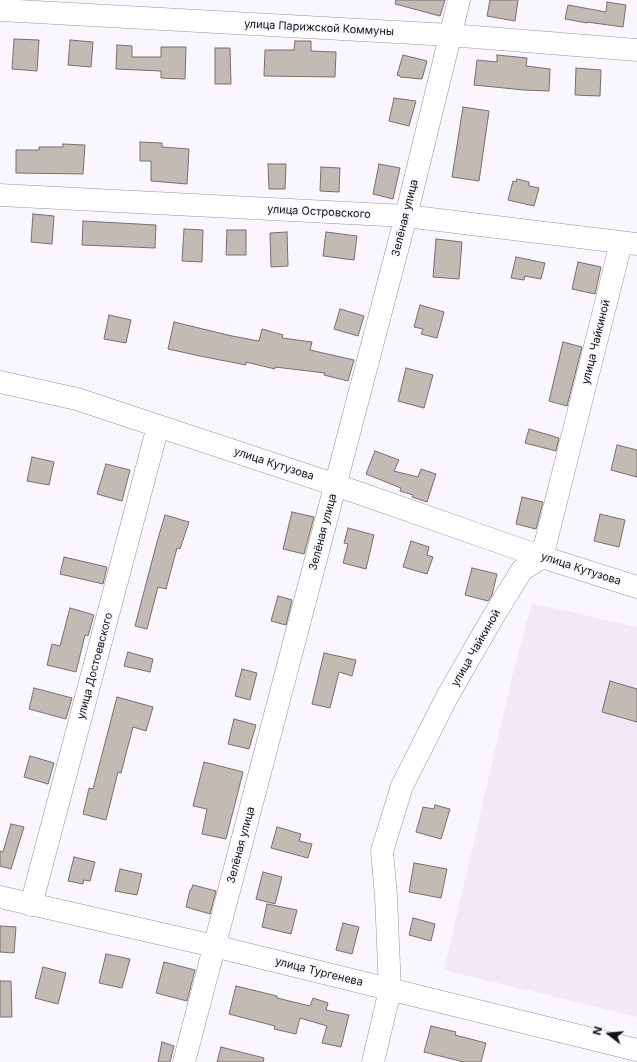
<!DOCTYPE html>
<html>
<head>
<meta charset="utf-8">
<style>
	body { margin:0 }
	#map { position:relative; width:637px; height:1062px; overflow:hidden; background:#faf6ff; font-family:Inter,sans-serif }
	canvas { display:block }
	.north { position:absolute; left:589px; top:1014px; width:40px; height:40px; -webkit-text-stroke:3px #faf6ff; paint-order:stroke; rotate:286deg; font-size:11px; font-weight:700; line-height:16px; text-align:center; color:#141215 }
	.north::after { content:''; display:block; margin:auto; width:14px; height:18px; background:#141215; clip-path:polygon(50% 0,100% 100%,50% 72%,0 100%) }
</style>
</head>
<body>
<div id="map">
<canvas width="637" height="1062"></canvas>
<div class="north">N</div>
</div>
<script>
const ctx = document.querySelector('canvas').getContext('2d');
ctx.lineJoin = 'round';
function fill(path, color) { ctx.fillStyle = color; ctx.fill(path, 'evenodd'); }
const toPath = rows => new Path2D(rows.map(r => 'M' + r).join(''));
function stroke(path, color, width, dash) { ctx.strokeStyle = color; ctx.lineWidth = width; ctx.lineCap = dash ? 'butt' : 'round'; ctx.setLineDash(dash || []); ctx.stroke(path); }
function write(font, color, halo, rows, align = 'center') {
  ctx.font = font + ' Inter,sans-serif'; ctx.lineWidth = 3; ctx.setLineDash([]); ctx.textBaseline = 'middle'; ctx.strokeStyle = halo; ctx.fillStyle = color; for (const [text, x, y, turn = 0] of rows) {
    ctx.save(); ctx.translate(x, y); ctx.rotate((+turn || 0) * Math.PI / 180); ctx.textAlign = isNaN(turn) ? turn : align; if (halo) ctx.strokeText(text, 0, 0); ctx.fillText(text, 0, 0); ctx.restore();
  }
}
const built = toPath([
	[532,603,637,627,637,1017,444,970,512,677]
]);
const building = toPath([
	[396,0,445,0,440,16,395,4,396,0],
	[490,0,518,0,515,21,487,16,490,0],
	[607,2,626,5,623,27,587,22,587,23,565,19,568,5,606,12,607,2],
	[14,39,39,40,37,71,12,69,14,39],
	[70,40,93,42,91,67,68,65,70,40],
	[295,41,311,41,311,51,336,52,335,77,264,76,265,50,294,50,295,41],
	[117,45,132,46,132,57,161,57,161,47,186,47,185,79,161,78,161,71,116,69,117,45],
	[215,48,230,48,231,84,215,84,215,48],
	[403,55,427,61,422,79,400,77,400,76,397,75,403,55],
	[497,55,527,58,526,66,550,69,549,91,524,90,474,85,477,60,497,62,497,55],
	[576,68,601,70,600,96,575,95,576,68],
	[394,98,416,101,409,126,389,121,394,98],
	[463,107,489,111,479,181,452,177,463,107],
	[140,142,162,143,162,147,189,149,187,184,151,181,151,161,140,161,140,142],
	[63,144,85,145,83,174,16,173,16,150,39,150,39,147,63,147,63,144],
	[268,164,286,164,285,189,269,189,268,164],
	[379,164,400,168,393,199,373,194,379,164],
	[321,167,340,168,339,192,320,191,321,167],
	[517,179,529,182,529,186,539,188,534,206,508,200,513,181,516,182,517,179],
	[33,214,54,216,52,244,31,242,33,214],
	[83,221,156,225,155,248,82,245,83,221],
	[184,229,203,230,202,262,182,261,184,229],
	[227,230,246,230,246,255,226,255,227,230],
	[287,232,288,266,271,267,270,233,287,232],
	[326,232,357,236,354,260,323,256,326,232],
	[436,239,462,242,459,279,433,277,436,239],
	[516,257,545,263,541,279,525,276,524,280,511,278,516,257],
	[578,262,601,267,595,294,572,289,578,262],
	[420,305,444,312,437,338,421,334,423,329,414,327,420,305],
	[340,309,364,316,358,336,334,329,340,309],
	[109,315,131,320,126,343,104,339,109,315],
	[174,322,232,336,259,341,262,329,283,335,282,338,312,342,310,350,354,360,348,381,324,375,325,373,275,367,275,369,246,362,246,365,200,356,168,349,174,322],
	[563,342,582,347,567,406,549,401,563,342],
	[406,368,433,375,424,408,398,401,406,368],
	[529,429,559,438,556,451,525,443,529,429],
	[617,445,637,450,637,477,611,470,617,445],
	[375,451,399,460,394,471,418,477,421,469,436,474,427,502,412,497,413,495,400,491,401,488,366,474,375,451],
	[32,457,54,462,49,485,27,481,32,457],
	[106,464,130,470,122,501,97,494,106,464],
	[522,497,543,502,536,529,516,524,522,497],
	[292,512,314,517,304,554,283,549,292,512],
	[600,514,625,520,619,547,594,541,600,514],
	[165,515,189,522,180,549,177,548,166,589,158,587,147,629,135,626,157,542,165,515],
	[348,528,374,535,366,569,343,563,348,544,344,543,348,528],
	[411,541,429,547,427,555,433,557,427,574,403,567,411,541],
	[64,557,107,567,103,584,60,574,64,557],
	[472,568,497,574,492,595,488,601,465,595,472,568],
	[278,596,292,600,286,625,271,621,278,596],
	[70,608,94,615,88,636,85,635,76,672,47,665,52,644,60,646,70,608],
	[128,652,153,659,150,672,124,666,128,652],
	[324,653,356,660,352,676,339,672,330,708,312,704,324,653],
	[242,669,257,673,250,700,235,696,242,669],
	[610,681,637,689,637,722,602,712,610,681],
	[34,688,72,698,66,719,29,709,34,688],
	[117,697,153,707,146,731,133,727,121,773,118,772,106,820,83,814,89,788,93,789,117,697],
	[234,719,256,725,249,749,228,744,234,719],
	[30,756,54,763,48,784,24,777,30,756],
	[204,762,243,772,226,839,202,834,207,809,193,806,204,762],
	[435,805,450,809,441,839,416,832,423,807,434,809,435,805],
	[11,824,24,827,11,869,0,866,0,851,3,852,11,824],
	[277,827,301,834,299,841,312,844,308,858,271,848,277,827],
	[74,857,95,862,90,881,84,880,83,884,68,881,74,857],
	[414,863,447,869,441,898,409,892,414,863],
	[120,869,142,874,137,895,115,891,120,869],
	[263,872,282,877,275,904,256,899,263,872],
	[193,885,216,891,210,914,186,907,190,890,191,890,193,885],
	[267,904,297,910,291,934,262,927,267,904],
	[413,918,435,924,431,941,409,935,413,918],
	[343,923,359,927,352,954,336,950,343,923],
	[0,926,16,927,14,953,0,952,0,926],
	[106,954,130,959,122,988,99,983,106,954],
	[164,962,195,970,187,1001,156,993,164,962],
	[43,967,66,973,58,1004,35,998,43,967],
	[0,981,11,981,12,1017,0,1017,0,981],
	[236,986,277,996,277,998,310,1006,313,998,328,1003,326,1010,349,1015,341,1047,322,1043,327,1026,300,1018,296,1034,274,1029,275,1026,229,1014,236,986],
	[431,1026,456,1032,455,1035,486,1043,481,1062,464,1062,424,1052,431,1026],
	[162,1042,174,1046,170,1062,158,1062,162,1042],
	[221,1047,264,1058,263,1062,217,1062,221,1047]
]);
const minor = toPath([
	[0,10,450,35,637,50],
	[0,195,406,216,637,244],
	[0,382,77,399,336,485,542,557,637,587],
	[0,897,214,946,637,1050],
	[31,905,158,426],
	[184,1062,406,216,459,0],
	[373,1062,390,990,386,896,382,851,402,786,447,697,493,617,522,570,542,557,621,243]
]);
const streetNames = [
	["улица Парижской Коммуны",319,28,3],
	["улица Островского",319,212,3],
	["Зелёная улица",405,218,-76],
	["улица Чайкиной",596,342,-76],
	["улица Кутузова",274,464,18],
	["Зелёная улица",323,532,-75],
	["улица Кутузова",581,569,18],
	["улица Чайкиной",476,648,-60],
	["улица Достоевского",95,666,-75],
	["Зелёная улица",241,845,-75],
	["улица Тургенева",319,972,14]
];
fill(built, '#f0e9f8');
fill(building, '#c1bbb3');
stroke(building, '#767069', 1);
stroke(minor, '#97949c', 23);
stroke(minor, '#fff', 22);
write('11px', '#141215', '#faf6ff', streetNames);
</script>
</body>
</html>
